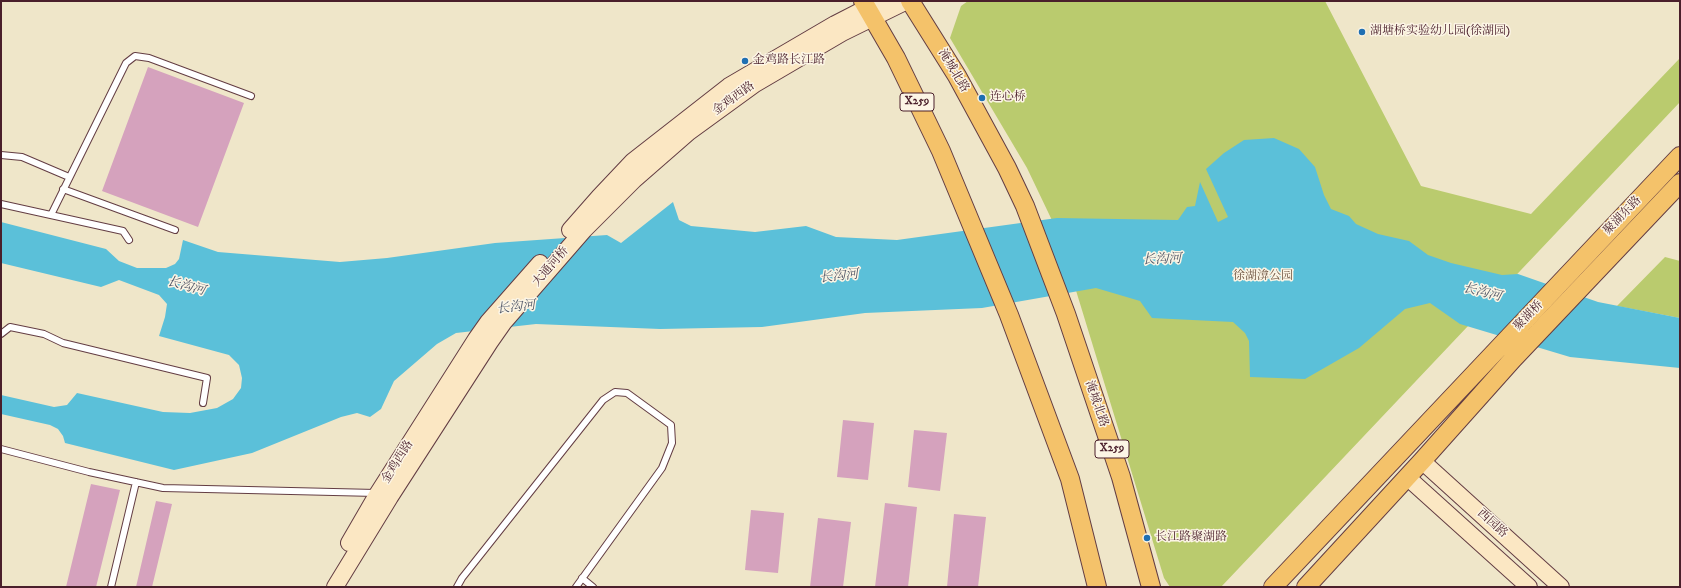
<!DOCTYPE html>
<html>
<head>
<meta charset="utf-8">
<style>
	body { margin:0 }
	#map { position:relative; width:1681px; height:588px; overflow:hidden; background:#efe6c9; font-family:"IM FELL DW Pica",serif }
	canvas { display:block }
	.frame { position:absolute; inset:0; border:2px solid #4a1f2b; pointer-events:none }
</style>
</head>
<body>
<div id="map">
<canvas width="1681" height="588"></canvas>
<div class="frame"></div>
</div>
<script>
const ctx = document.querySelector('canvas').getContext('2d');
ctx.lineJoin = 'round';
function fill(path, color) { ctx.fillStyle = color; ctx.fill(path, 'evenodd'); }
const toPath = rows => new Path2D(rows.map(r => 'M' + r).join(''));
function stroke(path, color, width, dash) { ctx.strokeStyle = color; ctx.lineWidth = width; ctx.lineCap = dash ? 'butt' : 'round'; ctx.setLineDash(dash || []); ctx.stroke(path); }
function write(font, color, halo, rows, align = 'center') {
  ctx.font = font + ' "IM FELL DW Pica","Noto Serif SC",serif'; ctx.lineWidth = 3; ctx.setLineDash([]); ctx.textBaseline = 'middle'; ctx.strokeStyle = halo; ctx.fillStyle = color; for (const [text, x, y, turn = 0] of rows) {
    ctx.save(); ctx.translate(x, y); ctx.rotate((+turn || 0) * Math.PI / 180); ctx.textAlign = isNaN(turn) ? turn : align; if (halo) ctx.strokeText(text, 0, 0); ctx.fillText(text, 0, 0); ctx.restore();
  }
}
const green = toPath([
	[968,1,1325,1,1421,186,1531,214,1680,58,1680,102,1221,587,1170,587,1164,578,1059,235,1027,168,950,38,961,6],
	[1665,257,1680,261,1680,318,1617,306]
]);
const water = toPath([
	[1274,138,1299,149,1315,167,1324,195,1331,209,1349,216,1356,224,1378,234,1409,241,1428,255,1451,263,1502,275,1518,274,1598,302,1680,318,1680,368,1570,357,1460,324,1430,303,1405,309,1359,348,1305,379,1250,377,1249,341,1245,333,1233,322,1152,318,1140,301,1096,288,982,308,865,313,762,327,660,329,536,324,456,333,437,344,394,381,381,409,370,417,357,413,341,417,252,453,174,470,65,443,63,436,58,429,50,425,1,414,1,395,54,407,67,405,77,393,163,412,190,413,217,408,233,399,241,388,242,378,239,365,229,355,159,336,165,317,167,304,159,295,119,280,101,287,1,263,1,222,106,249,119,261,137,268,166,268,175,264,179,259,183,240,218,252,340,262,387,258,495,243,607,235,621,243,673,202,679,220,691,226,755,232,806,226,836,237,897,240,1057,218,1178,220,1187,207,1195,206,1200,182,1218,222,1228,217,1206,169,1224,153,1244,140]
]);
const building = toPath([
	[148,67,244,103,198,227,102,191],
	[843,420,874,423,868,480,837,477],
	[914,430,947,433,940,491,908,487],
	[91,484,120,490,96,587,66,587],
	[156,501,172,504,152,587,136,587],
	[885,503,917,507,908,587,875,587],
	[751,510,784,513,778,573,745,570],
	[954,514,986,517,978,587,947,587],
	[818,518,851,522,843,587,810,587]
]);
const lane = toPath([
	[1,155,22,157,69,177],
	[63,189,175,230],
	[1,204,123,231,129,240],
	[51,215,126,63,135,56,149,58,251,96],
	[1,334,10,327,44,334,63,343,207,378,203,403],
	[1,449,89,472,163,488,376,493],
	[582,578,593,587],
	[111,587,136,482],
	[457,587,462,578,603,400,615,392,627,393,671,425,672,443,662,468,576,587]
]);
const secondary = toPath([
	[570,230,599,197,633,161,729,86,835,24,880,1],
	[1422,461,1561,587],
	[1407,477,1529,587],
	[349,543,378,493,476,339,488,322,540,263],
	[335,587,390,497,490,342,504,322,584,230,634,180,689,132,755,84,842,33,907,1]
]);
const primary = toPath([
	[863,1,896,58,941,151,1009,315,1070,479,1097,587],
	[910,1,957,76,1007,168,1025,206,1066,314,1121,477,1151,587],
	[1273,587,1680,156],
	[1306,587,1422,461,1513,359,1680,183]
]);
const markers = [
	[1362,32,4,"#1f6fb2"],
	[745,61,4,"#1f6fb2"],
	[982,98,4,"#1f6fb2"],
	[1147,538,4,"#1f6fb2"]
];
const shields = [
	[917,102,34],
	[1112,449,34]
];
const shieldNames = [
	["X259",917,102],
	["X259",1112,449]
];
const poiNames = [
	["湖塘桥实验幼儿园(徐湖园)",1370,32],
	["金鸡路长江路",753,61],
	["连心桥",990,98],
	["长江路聚湖路",1155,538]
];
const streetNames = [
	["淹城北路",953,71,59],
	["金鸡西路",734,99,-36],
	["聚湖东路",1623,216,-46],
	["大通河桥",551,267,-49],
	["聚湖桥",1529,316,-46],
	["淹城北路",1096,404,71],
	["金鸡西路",398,462,-58],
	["西园路",1492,524,42]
];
const parkNames = [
	["徐湖渰公园",1263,277]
];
const waterNames = [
	["长沟河",1162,260,-2],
	["长沟河",839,277,-6],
	["长沟河",186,287,15],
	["长沟河",1482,293,14],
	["长沟河",516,308,-6]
];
fill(green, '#bacb6e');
fill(water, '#5bc0d9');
fill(building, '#d5a2bd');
stroke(lane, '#633d43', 8);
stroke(secondary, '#633d43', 18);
stroke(primary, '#633d43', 20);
stroke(lane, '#fff', 6);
stroke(secondary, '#fbe7c3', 16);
stroke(primary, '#f4c26a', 18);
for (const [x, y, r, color] of markers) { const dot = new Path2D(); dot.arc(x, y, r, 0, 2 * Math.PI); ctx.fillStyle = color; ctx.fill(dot); stroke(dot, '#fcf5e5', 1.5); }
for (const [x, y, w] of shields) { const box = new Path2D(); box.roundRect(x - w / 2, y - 9, w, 18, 3); ctx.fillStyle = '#fcf5e5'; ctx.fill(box); stroke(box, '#4a1f2b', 1); }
write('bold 11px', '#4a1f2b', null, shieldNames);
write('12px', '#4a1f2b', '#fcf5e5', poiNames, 'left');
write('12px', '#4a1f2b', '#fcf5e5', streetNames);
write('12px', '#6c533f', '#fcf5e5', parkNames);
write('italic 13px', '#505768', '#fcf5e5', waterNames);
</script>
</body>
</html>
